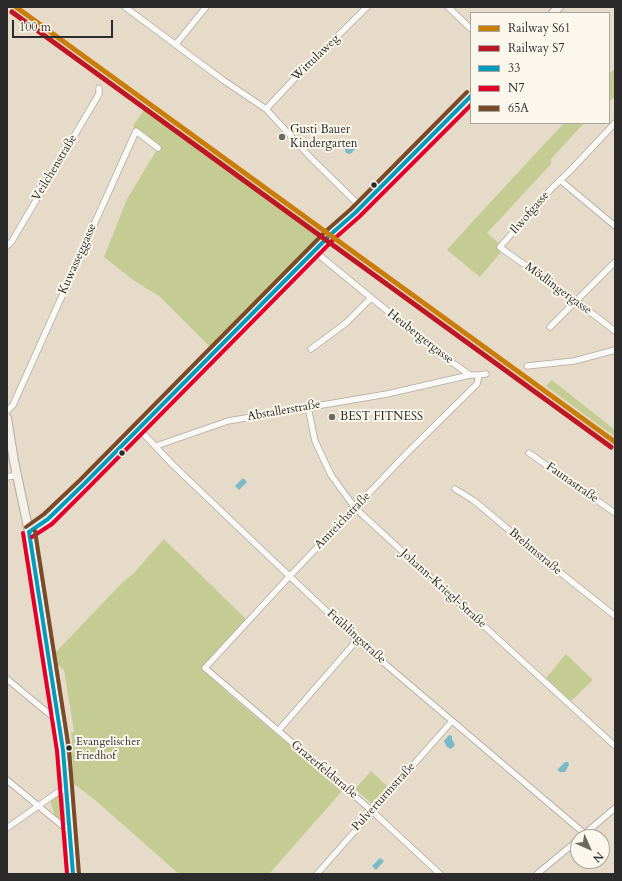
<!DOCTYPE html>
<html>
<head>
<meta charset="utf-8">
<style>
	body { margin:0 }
	#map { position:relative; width:622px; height:881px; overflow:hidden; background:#e6dac9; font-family:Cardo,serif }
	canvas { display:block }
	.frame { position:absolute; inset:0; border:8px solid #2b2b2b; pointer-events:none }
	.legend { position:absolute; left:470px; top:12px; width:140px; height:112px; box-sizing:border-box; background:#fbf7ec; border:1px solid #a8a59f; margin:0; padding:5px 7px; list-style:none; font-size:12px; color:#2b2b2b }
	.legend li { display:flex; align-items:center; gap:8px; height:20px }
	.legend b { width:20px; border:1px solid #a8a59f }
	.north { position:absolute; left:570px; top:829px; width:40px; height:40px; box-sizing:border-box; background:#fbf7ec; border:1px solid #a8a59f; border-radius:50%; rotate:135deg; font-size:11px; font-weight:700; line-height:16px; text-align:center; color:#2b2b2b }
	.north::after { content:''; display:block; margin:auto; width:14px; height:18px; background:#6c6862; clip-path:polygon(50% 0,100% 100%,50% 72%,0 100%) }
	.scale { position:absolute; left:12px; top:20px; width:101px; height:18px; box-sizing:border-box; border:2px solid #2b2b2b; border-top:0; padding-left:5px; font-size:12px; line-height:14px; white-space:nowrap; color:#2b2b2b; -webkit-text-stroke:3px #fbf7ec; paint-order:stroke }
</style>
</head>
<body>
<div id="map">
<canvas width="622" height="881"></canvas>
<div class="frame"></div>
<ul class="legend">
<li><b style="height:5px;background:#cb7d09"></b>Railway S61</li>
<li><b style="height:5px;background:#be1622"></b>Railway S7</li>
<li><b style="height:5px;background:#049cbe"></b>33</li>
<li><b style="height:5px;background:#e4002b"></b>N7</li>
<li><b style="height:5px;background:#7a4b2a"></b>65A</li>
</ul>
<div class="north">N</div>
<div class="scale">100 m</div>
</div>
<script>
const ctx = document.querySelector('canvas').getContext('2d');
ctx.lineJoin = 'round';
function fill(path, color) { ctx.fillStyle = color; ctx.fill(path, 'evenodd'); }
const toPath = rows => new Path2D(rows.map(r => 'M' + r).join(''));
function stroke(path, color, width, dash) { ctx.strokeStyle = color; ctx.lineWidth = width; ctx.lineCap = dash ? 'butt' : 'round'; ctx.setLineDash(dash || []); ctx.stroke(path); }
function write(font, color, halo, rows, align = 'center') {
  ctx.font = font + ' Cardo,serif'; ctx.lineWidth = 4; ctx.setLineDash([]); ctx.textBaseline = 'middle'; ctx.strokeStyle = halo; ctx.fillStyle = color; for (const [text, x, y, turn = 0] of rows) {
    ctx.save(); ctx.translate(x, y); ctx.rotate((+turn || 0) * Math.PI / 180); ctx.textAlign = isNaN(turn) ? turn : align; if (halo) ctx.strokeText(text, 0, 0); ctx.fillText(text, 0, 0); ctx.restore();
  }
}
const green = toPath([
	[615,68,615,96,611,100,609,100,609,74],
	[144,106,209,151,320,232,321,239,212,349,159,296,133,280,104,257,127,199,158,148,133,126,144,110],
	[564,123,584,123,551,159,551,164,487,233,501,245,502,251,480,277,447,250,473,221],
	[552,380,615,430,615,437,546,386],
	[164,539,246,619,202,667,203,669,230,695,343,790,269,874,179,874,95,800,73,783,73,765,72,754,73,751,71,732,74,732,64,670,55,663,55,653,123,582,135,572],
	[566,654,593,680,571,701,546,678],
	[371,771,388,787,375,803,371,803,355,789],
	[59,794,62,797,64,822,62,822,55,816,50,800]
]);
const water = toPath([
	[356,141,359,145,358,148,353,151,352,153,349,154,346,153,345,150,345,147,353,144,353,142],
	[243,478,247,482,239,490,235,486],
	[449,735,452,736,452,739,455,745,451,749,447,747,444,741],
	[565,762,568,762,569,765,565,772,560,772,558,771,558,769],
	[380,858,384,861,376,870,372,866]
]);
const street = toPath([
	[125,7,223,80,266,109,311,158,361,207],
	[448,7,471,29],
	[176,44,206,7],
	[266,109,297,76,367,7],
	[615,123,569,172,553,187,500,247,505,251,576,301,615,331],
	[560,180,615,226],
	[7,246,12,241,99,94,99,88],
	[314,251,440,354,470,375],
	[550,327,615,262],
	[311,349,346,323,371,298],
	[527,366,574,361,615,350],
	[308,407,315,441,331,475,355,508,615,746],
	[7,411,13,405,136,131,158,148],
	[139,429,173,465,262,550,357,640,585,834],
	[156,446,228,421,387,394,470,375,479,375,486,374],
	[529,453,615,513],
	[7,477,17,475],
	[455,489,473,500,484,509,547,562,615,616],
	[7,679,59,722],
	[278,731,357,640],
	[7,780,65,828,70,830],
	[7,828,58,792,67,789],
	[581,837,615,808],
	[317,874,452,721],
	[440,874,372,811,205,668,287,579,408,452,477,384,479,375],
	[537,874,578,840]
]);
const secondary = toPath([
	[553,13,559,7],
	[7,418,14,461,29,532,59,723,67,789,73,874],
	[29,532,48,519,84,484,330,235,355,213,471,96]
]);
const bus1 = toPath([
	[29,532,48,519,84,484,330,235,355,213,471,96],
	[29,532,63,750,73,874]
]);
const bus2 = toPath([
	[23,533,57,751,67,874],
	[32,537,52,524,88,488,334,239,359,217,471,105]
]);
const bus3 = toPath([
	[26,527,44,514,80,480,326,231,351,209,467,92],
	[35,531,69,749,79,874]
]);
const rail1 = toPath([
	[16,7,615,442]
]);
const rail2 = toPath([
	[12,12,611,447]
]);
const markers = [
	[282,137,4,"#6c6862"],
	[374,185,3.5,"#2b2b2b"],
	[332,417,4,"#6c6862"],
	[122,453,3.5,"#2b2b2b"],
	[69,748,3.5,"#2b2b2b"]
];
const busNames = [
	["Evangelischer",76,742],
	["Friedhof",76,756]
];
const streetNames = [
	["Wittulaweg",316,58,-44],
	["Veilchenstraße",55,168,-59],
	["Ilwofgasse",530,213,-49],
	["Kuwasseggasse",78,259,-66],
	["Mödlingergasse",558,289,36],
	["Heubergergasse",420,337,38],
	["Abstallerstraße",284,411,-10],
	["Faunastraße",572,483,35],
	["Amreichstraße",343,521,-46],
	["Brehmstraße",535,552,40],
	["Johann-Kriegl-Straße",443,589,42],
	["Frühlingstraße",356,637,42],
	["Grazerfeldstraße",324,770,40],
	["Pulverturmstraße",384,797,-48]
];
const poiNames = [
	["Gusti Bauer",290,130],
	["Kindergarten",290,144],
	["BEST FITNESS",340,417]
];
fill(green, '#c4cc93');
fill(water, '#79bac9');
stroke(street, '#b1aa9f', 7);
stroke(secondary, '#b1aa9f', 10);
stroke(street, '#fbf9f7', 5.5);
stroke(secondary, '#f4f0e9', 8);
stroke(bus1, '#049cbe', 4);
stroke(bus2, '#e4002b', 4);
stroke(bus3, '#7a4b2a', 4);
stroke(rail1, '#cb7d09', 5);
stroke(rail2, '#be1622', 5);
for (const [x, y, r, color] of markers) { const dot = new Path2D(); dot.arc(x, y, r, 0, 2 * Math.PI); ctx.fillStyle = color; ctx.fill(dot); stroke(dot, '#fbf7ec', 1.5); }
write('11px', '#2b2b2b', '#fbf7ec', busNames, 'left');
write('12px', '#2b2b2b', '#fbf7ec', streetNames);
write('12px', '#2b2b2b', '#fbf7ec', poiNames, 'left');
</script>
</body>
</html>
